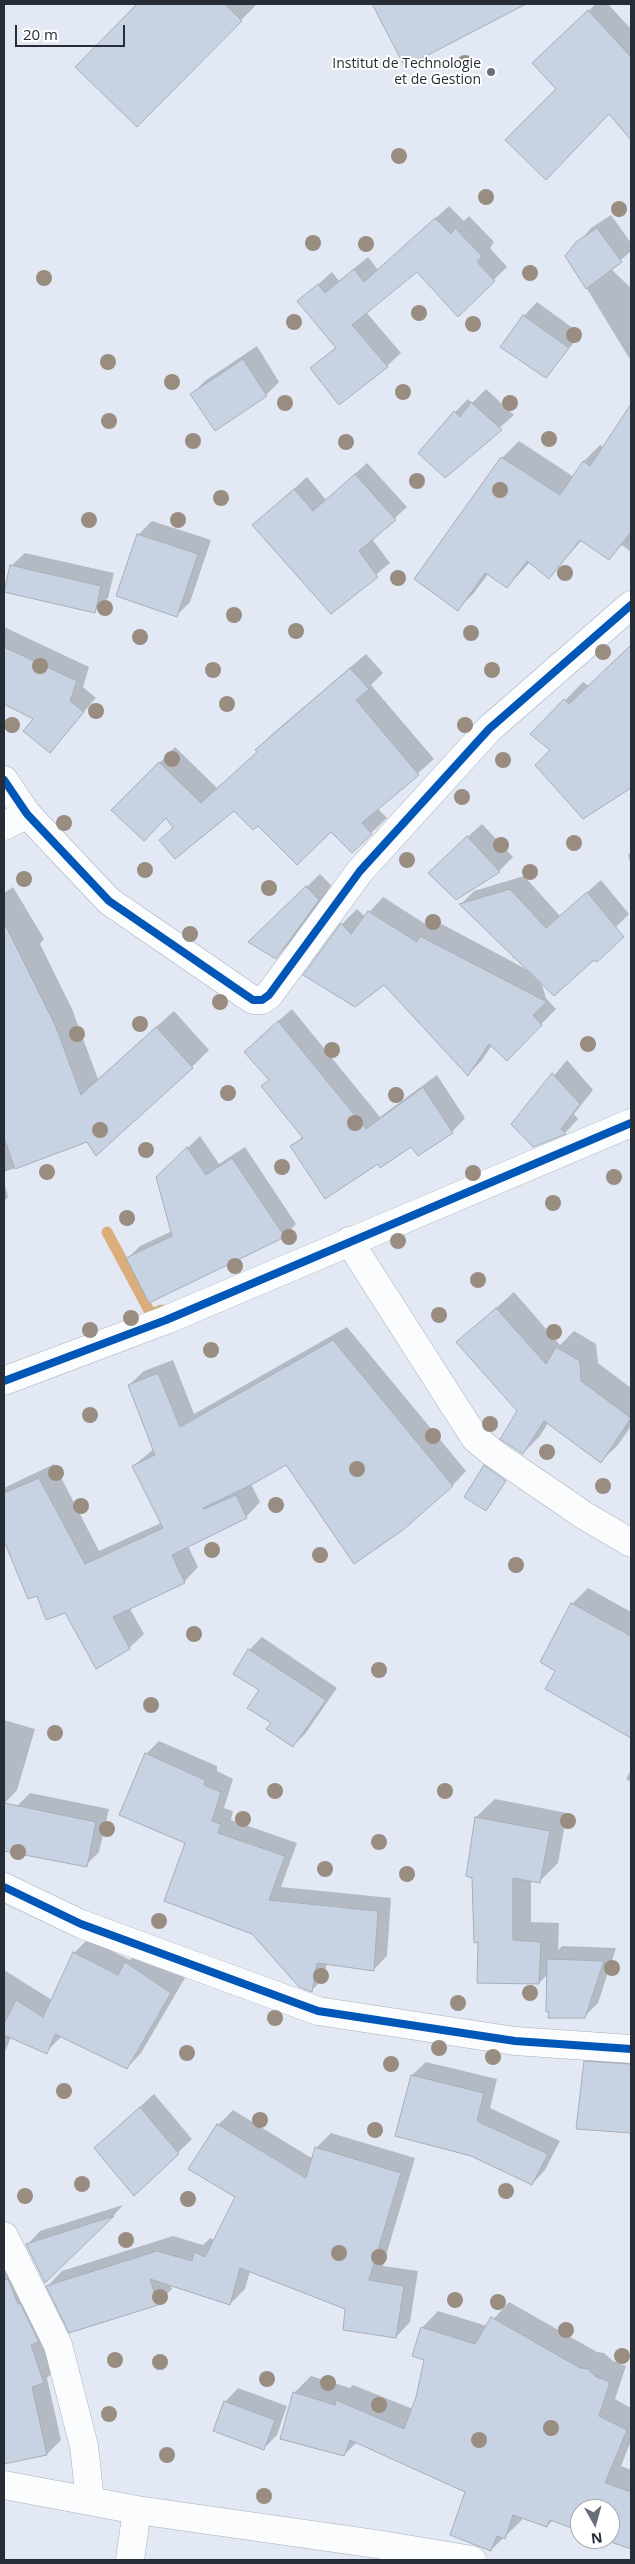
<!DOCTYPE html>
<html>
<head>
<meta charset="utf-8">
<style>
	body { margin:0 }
	#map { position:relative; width:635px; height:2564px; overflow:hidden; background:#e2e9f5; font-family:"Open Sans",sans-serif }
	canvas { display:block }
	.frame { position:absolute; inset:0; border:5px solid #262d37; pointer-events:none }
	.north { position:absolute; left:570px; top:2499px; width:50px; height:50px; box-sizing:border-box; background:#fff; border:1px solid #a8abaf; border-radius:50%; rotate:173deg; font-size:14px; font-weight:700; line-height:20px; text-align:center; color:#262d37 }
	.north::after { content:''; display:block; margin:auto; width:18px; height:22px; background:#686f7a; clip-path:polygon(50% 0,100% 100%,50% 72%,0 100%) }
	.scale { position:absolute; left:15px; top:25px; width:110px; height:22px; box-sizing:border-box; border:2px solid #262d37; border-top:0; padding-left:6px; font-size:15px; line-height:18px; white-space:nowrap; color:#262d37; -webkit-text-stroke:4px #fff; paint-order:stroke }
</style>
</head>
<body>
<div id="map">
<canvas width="635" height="2564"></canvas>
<div class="frame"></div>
<div class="north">N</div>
<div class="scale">20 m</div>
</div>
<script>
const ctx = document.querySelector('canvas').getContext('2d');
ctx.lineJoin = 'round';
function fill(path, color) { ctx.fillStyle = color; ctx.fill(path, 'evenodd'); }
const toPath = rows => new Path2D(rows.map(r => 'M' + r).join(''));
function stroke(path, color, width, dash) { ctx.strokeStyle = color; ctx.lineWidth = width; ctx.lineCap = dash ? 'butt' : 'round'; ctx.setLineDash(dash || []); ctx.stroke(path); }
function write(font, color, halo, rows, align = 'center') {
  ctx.font = font + ' "Open Sans",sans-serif'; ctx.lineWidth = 4; ctx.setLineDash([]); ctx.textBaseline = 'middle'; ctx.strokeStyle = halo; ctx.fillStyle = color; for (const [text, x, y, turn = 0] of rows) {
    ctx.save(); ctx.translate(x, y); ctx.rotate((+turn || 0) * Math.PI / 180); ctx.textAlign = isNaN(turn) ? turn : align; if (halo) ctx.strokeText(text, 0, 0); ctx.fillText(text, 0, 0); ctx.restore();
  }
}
const shadow = toPath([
	[139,4,257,4,137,125,77,67],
	[372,4,523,4,406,65],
	[596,4,608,4,631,29,631,138,610,113,558,89,547,50],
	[449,206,464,221,469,216,494,242,490,248,507,267,458,315,417,270,366,312,401,353,387,366,340,403,312,368,336,347,299,301,332,272,339,281,368,257,378,270],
	[611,215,631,243,631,251,611,269,631,288,631,361,567,256,591,228],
	[537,302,581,334,546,376,524,316],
	[257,346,279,382,266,395,192,394,205,381],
	[486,389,514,415,445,476,455,412,468,399,472,403],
	[631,413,631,552,622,545,609,558,582,540,549,577,530,562,507,587,488,574,474,593,458,609,415,579,502,458,519,441,574,477,584,461,600,445,604,447,619,425],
	[367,463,407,507,372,539,390,563,331,612,254,525,307,477,326,500],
	[152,521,211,540,190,602,177,615,118,595,139,534],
	[25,553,114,573,108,598,94,612,11,566],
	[4,627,89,667,83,687,96,698,64,734,4,703],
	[631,645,631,781,616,796,532,734,583,682,589,686],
	[366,654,383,673,371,685,434,759,378,809,387,818,352,851,331,830,259,824,234,809,174,827,166,817,113,810,175,747,217,788,258,752,256,750,271,735],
	[482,824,513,857,499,871,456,899,443,859],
	[631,852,631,866,628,855],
	[320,874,332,886,289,944,276,958,263,929],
	[524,876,560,916,601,880,629,914,616,927,512,959,515,956,461,904,474,891],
	[13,887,44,939,40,944,72,1009,98,1079,174,1011,209,1050,192,1067,88,1141,4,1172,4,893],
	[383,897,430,927,436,921,539,976,546,998,556,1009,507,1059,492,1045,482,1060,468,1075,384,983,305,975,342,924,357,909,365,917],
	[292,1009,380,1117,437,1075,465,1118,452,1132,412,1145,378,1162,292,1146,303,1136,270,1080,259,1038],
	[567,1060,593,1090,574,1114,578,1119,565,1133,534,1146,513,1124],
	[200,1136,219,1164,245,1147,296,1224,284,1236,150,1302,128,1258,140,1246,172,1231,170,1165],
	[4,1181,8,1197,4,1202],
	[514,1292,560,1345,574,1331,596,1344,598,1363,631,1388,631,1426,618,1445,600,1462,548,1423,540,1436,523,1453,518,1411,458,1342],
	[347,1327,466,1471,452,1486,286,1463,251,1484,260,1502,246,1517,188,1546,198,1567,184,1582,129,1607,144,1634,129,1648,38,1594,29,1598,4,1538,4,1488,54,1464,99,1551,161,1523,133,1466,154,1449,129,1385,144,1371,173,1360,194,1414],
	[588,1588,631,1612,631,1737,547,1688,557,1670,572,1604],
	[262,1637,337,1688,305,1734,292,1746,272,1723,261,1690,235,1674,249,1650],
	[4,1720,35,1729,17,1790,4,1804],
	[159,1741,217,1766,217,1771,233,1779,224,1808,233,1811,231,1820,297,1843,281,1887,391,1898,387,1956,374,1969,327,1963,324,1978,311,1991,186,1842,146,1754],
	[631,1770,631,1782,626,1779],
	[30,1793,109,1809,99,1852,86,1865,17,1806],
	[495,1799,567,1813,558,1863,539,1882,531,1880,531,1922,559,1923,558,1950,562,1946,616,1948,598,2003,584,2017,548,1974,539,1983,479,1941,473,1877,468,1875,476,1817],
	[88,1939,130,1960,141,1949,185,1978,141,2053,127,2068,62,2036,46,2052,11,2037,4,2054,4,1970,52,2000,74,1953],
	[599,2048,631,2051,631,2132,578,2128,585,2062],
	[426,2062,497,2079,490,2108,560,2141,545,2170,532,2184,412,2075],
	[154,2094,192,2139,135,2195,109,2135],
	[233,2110,313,2159,316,2148,331,2133,415,2158,383,2266,418,2271,410,2322,396,2337,346,2309,250,2271,245,2289,230,2304,170,2284,172,2289,157,2303,48,2286,62,2271,173,2236,203,2245,210,2238,215,2240,236,2197,218,2125],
	[123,2205,113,2216,45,2281,27,2245,40,2231],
	[4,2233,58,2368,47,2378,61,2440,47,2454,4,2462],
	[509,2302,597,2352,604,2353,613,2361,626,2366,615,2399,631,2408,631,2441,621,2466,631,2470,631,2548,606,2539,610,2539,610,2509,580,2509,580,2530,553,2520,547,2526,523,2517,521,2521,491,2550,467,2491,357,2442,344,2455,282,2438,295,2392,311,2376,350,2388,353,2385,413,2409,425,2359,422,2328,438,2311,487,2326],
	[238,2388,287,2406,277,2435,263,2449,225,2402]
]);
const stream = toPath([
	[107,1232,151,1314,162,1310]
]);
const building = toPath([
	[137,4,225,4,242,21,137,127,75,67,137,4],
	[372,4,526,4,405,67,372,4],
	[588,10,631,57,631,140,609,114,546,180,505,140,556,89,532,63,588,10],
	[435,218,451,234,455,228,482,256,477,262,495,281,458,317,417,272,352,325,388,367,339,405,310,368,336,348,297,301,318,284,325,293,354,269,364,282,435,218],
	[597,228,622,262,586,289,565,256,576,242,597,228],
	[523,315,569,348,546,378,500,347,523,315],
	[243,359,267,396,215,431,190,394,243,359],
	[471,402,502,430,445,478,418,453,454,411,460,417,471,402],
	[631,404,631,532,609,560,580,540,549,579,527,561,507,588,485,573,458,611,414,579,501,457,560,495,583,461,590,466,631,404],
	[355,474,396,520,359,551,378,577,331,614,252,525,294,489,313,511,355,474],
	[137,534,198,554,177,617,116,596,137,534],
	[10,565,101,586,95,613,4,592,10,565],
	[631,645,631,788,583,819,535,765,550,750,530,734,564,699,569,704,631,645],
	[4,647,77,681,70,701,84,712,50,753,23,731,33,719,4,704,4,647],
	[350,668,369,689,356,700,419,775,362,823,372,834,352,853,331,832,297,865,258,826,253,830,234,811,175,859,159,840,173,828,166,818,144,841,111,810,159,762,201,803,257,752,255,750,350,668],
	[467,836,500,872,456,900,428,873,467,836],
	[306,886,319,900,276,959,248,942,306,886],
	[510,889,546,928,587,892,624,937,597,962,594,960,554,996,459,904,510,889],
	[368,911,417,942,420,936,547,1002,533,1015,542,1025,507,1061,489,1044,468,1076,384,985,355,1007,303,975,341,923,351,934,368,911],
	[4,922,56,1027,81,1095,156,1027,193,1068,96,1156,87,1142,15,1169,4,1138,4,922],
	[278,1021,366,1129,423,1087,453,1133,418,1156,411,1147,380,1168,378,1164,325,1199,290,1146,303,1138,261,1086,269,1080,244,1052,278,1021],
	[552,1073,580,1104,561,1129,566,1134,533,1147,511,1124,552,1073],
	[187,1147,206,1175,232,1158,285,1237,149,1303,126,1258,172,1236,156,1177,187,1147],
	[496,1308,546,1364,556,1347,580,1361,581,1381,631,1418,601,1463,544,1421,523,1454,500,1439,517,1411,456,1342,496,1308],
	[333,1340,453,1486,403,1530,354,1564,286,1465,253,1484,203,1508,204,1509,236,1495,247,1518,172,1555,185,1583,113,1617,130,1649,96,1669,65,1613,46,1620,37,1596,28,1599,4,1541,4,1493,39,1478,85,1564,163,1528,132,1466,155,1455,128,1385,158,1373,180,1427,333,1340],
	[484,1465,506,1481,486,1511,464,1497,484,1465],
	[571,1603,631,1636,631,1738,545,1689,555,1671,540,1662,571,1603],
	[248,1649,326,1700,293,1747,266,1729,271,1723,247,1708,259,1690,233,1674,248,1649],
	[145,1753,205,1780,204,1785,221,1792,212,1821,221,1824,218,1833,285,1856,269,1900,378,1911,374,1971,317,1963,312,1992,299,1987,252,1934,164,1901,185,1843,119,1815,145,1753],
	[4,1803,96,1822,87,1867,4,1851,4,1803],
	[475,1817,550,1831,540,1883,513,1878,513,1940,541,1942,539,1984,477,1983,478,1942,474,1943,472,1878,466,1876,475,1817],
	[73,1952,118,1975,125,1962,171,1993,127,2069,55,2034,47,2054,4,2035,4,2023,16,2000,43,2017,73,1952],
	[547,1959,604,1961,585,2018,548,2018,549,2012,546,2012,547,1959],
	[584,2061,631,2064,631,2133,576,2129,584,2061],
	[411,2075,484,2093,477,2121,548,2154,532,2185,471,2156,395,2136,411,2075],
	[140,2107,179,2154,134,2196,94,2148,140,2107],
	[217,2124,306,2178,315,2147,401,2173,369,2280,404,2286,396,2338,343,2330,345,2309,240,2268,230,2305,150,2279,158,2305,69,2333,46,2286,157,2251,192,2261,194,2252,205,2257,235,2197,188,2169,217,2124],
	[114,2216,45,2283,26,2244,114,2216],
	[8,2279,18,2304,20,2303,39,2342,31,2345,44,2383,32,2387,47,2455,4,2464,4,2280,8,2279],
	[491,2317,580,2368,588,2369,596,2377,610,2382,599,2416,627,2430,605,2483,631,2492,631,2549,602,2539,610,2539,610,2509,580,2509,580,2531,550,2520,547,2527,513,2515,505,2539,497,2536,491,2551,450,2535,465,2492,350,2440,344,2456,280,2439,293,2392,335,2405,336,2400,404,2429,416,2397,424,2360,412,2356,421,2327,475,2344,491,2317],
	[224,2401,275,2420,264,2450,213,2431,224,2401]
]);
const minor = toPath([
	[4,780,27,814,109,901,253,1000,262,1000,269,995,360,871,489,729,631,605],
	[4,826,27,814],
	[349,1241,475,1438,493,1453,585,1516,631,1543],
	[4,1381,166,1320,631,1123],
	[4,1887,81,1924,318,2011,515,2041,631,2049],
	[4,2236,58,2345,84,2446,90,2501],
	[4,2485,137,2510,376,2544,472,2560],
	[130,2560,137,2510]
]);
const cycleway = toPath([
	[4,780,27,814,109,901,253,1000,262,1000,269,995,360,871,489,729,631,605],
	[4,1381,166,1320,631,1123],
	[4,1887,81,1924,318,2011,515,2041,631,2049]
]);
const trees = [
	[465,63],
	[399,156],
	[486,197],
	[619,209],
	[313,243],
	[366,244],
	[530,273],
	[44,278],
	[419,313],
	[294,322],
	[473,324],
	[574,335],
	[108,362],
	[172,382],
	[403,392],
	[285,403],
	[510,403],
	[109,421],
	[549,439],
	[193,441],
	[346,442],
	[417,481],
	[500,490],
	[221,498],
	[89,520],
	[178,520],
	[565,573],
	[398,578],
	[105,608],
	[234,615],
	[296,631],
	[471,633],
	[140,637],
	[603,652],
	[40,666],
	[213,670],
	[492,670],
	[227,704],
	[96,711],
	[12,725],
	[465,725],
	[172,759],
	[503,760],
	[462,797],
	[64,823],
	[574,843],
	[501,845],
	[407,860],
	[145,870],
	[530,872],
	[24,879],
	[269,888],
	[433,922],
	[190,934],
	[220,1002],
	[140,1024],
	[77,1034],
	[588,1044],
	[332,1050],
	[228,1093],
	[396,1095],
	[355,1123],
	[100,1130],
	[146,1150],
	[282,1167],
	[47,1172],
	[473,1173],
	[614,1177],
	[553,1203],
	[127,1218],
	[289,1237],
	[398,1241],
	[235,1266],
	[478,1280],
	[439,1315],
	[131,1318],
	[90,1330],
	[554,1332],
	[211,1350],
	[90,1415],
	[490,1424],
	[433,1436],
	[547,1452],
	[357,1469],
	[56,1473],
	[603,1486],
	[276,1505],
	[81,1506],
	[212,1550],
	[320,1555],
	[516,1565],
	[194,1634],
	[379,1670],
	[151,1705],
	[55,1733],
	[275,1791],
	[445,1791],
	[243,1819],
	[568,1821],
	[107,1829],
	[379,1842],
	[18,1852],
	[325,1869],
	[407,1874],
	[159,1921],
	[612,1968],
	[321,1976],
	[530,1993],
	[458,2003],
	[275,2018],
	[439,2048],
	[187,2053],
	[493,2057],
	[391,2064],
	[64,2091],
	[260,2120],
	[375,2130],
	[82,2184],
	[506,2191],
	[25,2196],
	[188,2199],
	[126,2240],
	[339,2253],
	[379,2257],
	[160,2297],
	[455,2300],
	[498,2302],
	[566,2330],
	[622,2356],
	[115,2360],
	[160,2362],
	[267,2379],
	[328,2383],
	[379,2405],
	[109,2414],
	[551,2428],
	[479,2440],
	[167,2455],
	[264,2496]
];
const markers = [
	[491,72,5,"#686f7a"]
];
const poiNames = [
	["Institut de Technologie",481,64],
	["et de Gestion",481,80]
];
fill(shadow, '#0003');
stroke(stream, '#dbad7a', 11);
fill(building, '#c7d2e3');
stroke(building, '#a8aeb7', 1);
stroke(minor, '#a9afb9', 29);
stroke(minor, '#fbfcfe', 28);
stroke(cycleway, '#0057b8', 8);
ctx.fillStyle = '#998c80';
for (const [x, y] of trees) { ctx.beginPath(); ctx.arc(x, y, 8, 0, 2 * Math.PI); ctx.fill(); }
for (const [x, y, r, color] of markers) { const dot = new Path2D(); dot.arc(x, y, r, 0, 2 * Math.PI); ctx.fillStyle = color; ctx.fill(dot); stroke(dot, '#fff', 2); }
write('14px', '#262d37', '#fff', poiNames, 'right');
</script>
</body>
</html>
